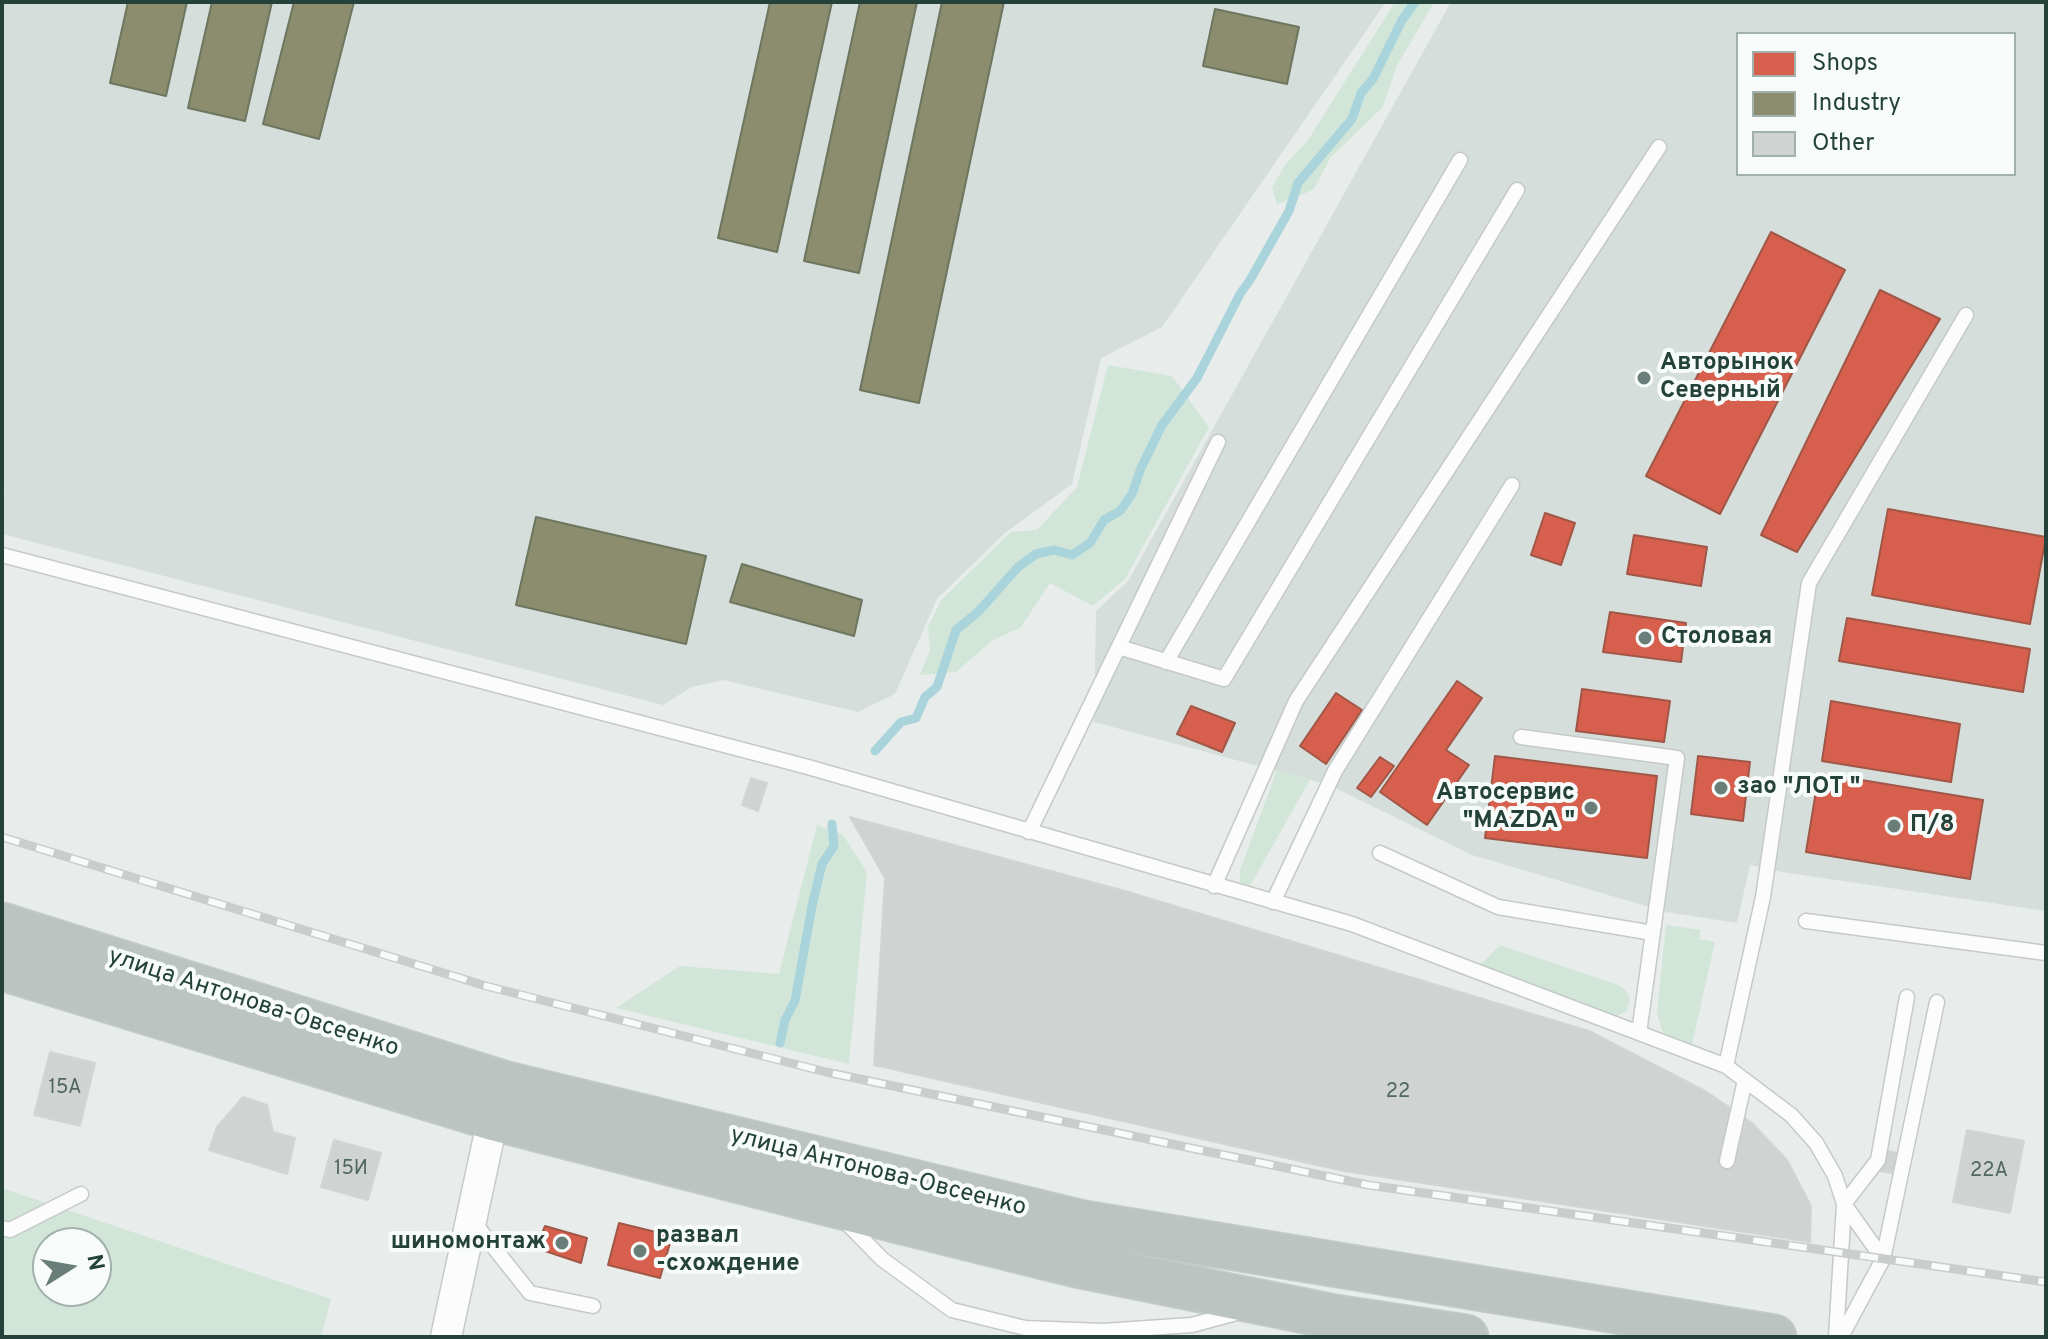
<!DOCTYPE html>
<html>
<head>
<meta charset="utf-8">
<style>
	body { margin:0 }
	#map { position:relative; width:2048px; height:1339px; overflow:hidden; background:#e8edeb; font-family:Overpass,sans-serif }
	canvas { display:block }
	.frame { position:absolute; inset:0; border:4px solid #24423a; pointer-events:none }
	.legend { position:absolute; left:1736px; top:32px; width:280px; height:144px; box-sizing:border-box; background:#f7fbf9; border:2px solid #a3b1ad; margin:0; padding:10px 14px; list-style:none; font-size:24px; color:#24423a }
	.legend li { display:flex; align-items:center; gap:16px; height:40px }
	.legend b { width:40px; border:2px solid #a3b1ad }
	.north { position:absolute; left:32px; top:1227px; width:80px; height:80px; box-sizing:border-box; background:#f7fbf9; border:2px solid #a3b1ad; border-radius:50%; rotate:79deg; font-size:22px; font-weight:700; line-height:32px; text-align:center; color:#24423a }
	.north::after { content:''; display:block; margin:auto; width:28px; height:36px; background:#697e78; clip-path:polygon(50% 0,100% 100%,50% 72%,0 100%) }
</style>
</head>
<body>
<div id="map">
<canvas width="2048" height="1339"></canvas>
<div class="frame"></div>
<ul class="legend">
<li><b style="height:22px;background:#d6604d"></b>Shops</li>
<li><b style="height:22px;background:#8c8c6e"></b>Industry</li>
<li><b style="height:22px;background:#cfd4d2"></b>Other</li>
</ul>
<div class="north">N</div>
</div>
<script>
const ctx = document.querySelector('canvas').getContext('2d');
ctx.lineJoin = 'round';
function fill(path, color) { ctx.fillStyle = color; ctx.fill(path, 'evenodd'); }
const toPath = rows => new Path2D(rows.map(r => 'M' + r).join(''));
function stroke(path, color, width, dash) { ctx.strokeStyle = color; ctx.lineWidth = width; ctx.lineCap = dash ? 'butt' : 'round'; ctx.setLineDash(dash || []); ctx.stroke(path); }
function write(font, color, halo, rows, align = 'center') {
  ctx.font = font + ' Overpass,sans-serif'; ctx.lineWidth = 8; ctx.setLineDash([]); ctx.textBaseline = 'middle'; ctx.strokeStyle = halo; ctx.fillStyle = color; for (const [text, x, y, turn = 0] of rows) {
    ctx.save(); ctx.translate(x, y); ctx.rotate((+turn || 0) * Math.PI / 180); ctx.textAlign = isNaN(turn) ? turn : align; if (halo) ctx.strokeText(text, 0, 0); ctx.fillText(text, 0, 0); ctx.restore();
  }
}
const built = toPath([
	[2,2,1386,2,1162,327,1101,358,1072,484,1005,533,937,599,895,694,858,712,723,680,692,687,663,705,2,534,2,501,5,491,2,490],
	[1451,2,2046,2,2046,911,1782,872,1750,865,1737,923,1666,912,1472,855,1329,785,1094,722,1096,611,1128,581],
	[1738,34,2014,34,2014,174,1738,174]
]);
const green = toPath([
	[1395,2,1434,2,1397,66,1382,108,1331,157,1313,190,1277,204,1272,188,1284,166,1308,140],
	[1108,365,1172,376,1209,427,1125,579,1093,606,1050,583,1021,627,992,641,956,672,920,675,930,650,928,627,941,600,1011,532,1037,530,1077,487],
	[1277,770,1310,780,1247,891,1240,882,1240,870],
	[817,825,843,835,867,872,849,1064,616,1008,680,966,779,974],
	[1666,925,1701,930,1699,939,1715,942,1692,1044,1672,1041,1662,1031,1657,1013],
	[1500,945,1621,986,1628,993,1630,1000,1627,1011,1616,1016,1601,1014,1481,964],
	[2,1188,331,1299,321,1337,2,1337],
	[48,1243,96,1243,96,1291,48,1291]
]);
const shops = toPath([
	[1771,232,1845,270,1720,514,1646,476,1771,232],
	[1880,290,1940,319,1797,552,1761,535,1880,290],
	[1888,509,2046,537,2030,624,1872,595,1888,509],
	[1545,513,1575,523,1561,565,1531,555,1545,513],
	[1634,535,1707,547,1701,586,1627,574,1634,535],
	[1610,612,1686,623,1681,662,1603,652,1610,612],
	[1847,618,2030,649,2023,692,1839,661,1847,618],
	[1457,681,1482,698,1446,750,1469,765,1427,825,1380,792,1457,681],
	[1582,689,1670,701,1664,742,1576,731,1582,689],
	[1336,693,1362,710,1326,764,1300,746,1336,693],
	[1831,701,1960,724,1951,782,1822,761,1831,701],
	[1191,706,1235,723,1222,752,1177,734,1191,706],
	[1495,756,1657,776,1647,858,1485,838,1495,756],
	[1698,756,1750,762,1743,821,1691,814,1698,756],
	[1380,757,1394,766,1371,797,1357,788,1380,757],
	[1819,773,1983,800,1970,879,1806,852,1819,773],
	[619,1223,672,1236,660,1278,608,1265,619,1223],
	[545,1226,587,1238,581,1263,536,1248,545,1226]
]);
const industry = toPath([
	[128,2,187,2,166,96,110,83,128,2],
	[212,2,272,2,245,121,188,108,212,2],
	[294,2,354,2,319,139,263,124,294,2],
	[770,2,832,2,777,252,718,238,770,2],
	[860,2,917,2,859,273,804,261,860,2],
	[942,2,1004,2,919,403,860,390,942,2],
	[1215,9,1299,27,1287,84,1203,66,1215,9],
	[536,517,706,556,686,644,516,605,536,517],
	[742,564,862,600,854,636,730,602,742,564]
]);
const stream = toPath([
	[875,751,901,722,916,718,925,697,937,687,956,630,978,612,1018,567,1036,554,1054,550,1072,555,1090,543,1104,520,1120,511,1132,494,1141,468,1162,425,1197,378,1240,294,1250,280,1289,211,1298,183,1352,119,1361,93,1373,79,1402,20,1415,2],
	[780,1043,785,1020,795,1001,812,906,822,864,834,846,832,824]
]);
const building = toPath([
	[751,778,767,783,758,811,742,805,751,778],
	[850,817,1125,891,1589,1031,1707,1092,1752,1123,1787,1160,1811,1206,1810,1242,1344,1171,874,1065,885,878,850,817],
	[50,1052,95,1063,80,1126,34,1115,50,1052],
	[243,1097,267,1105,273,1132,295,1138,287,1174,209,1150,217,1127,243,1097],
	[1967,1130,2024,1141,2010,1213,1953,1202,1967,1130],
	[334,1140,381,1153,368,1200,321,1187,334,1140],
	[1884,1150,1901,1154,1897,1174,1879,1171,1884,1150]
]);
const lane = toPath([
	[2,555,808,767,1352,924,1726,1066,1791,1115,1816,1143,1835,1176,1844,1204,1836,1337],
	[1119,647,1224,679,1517,190],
	[1166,662,1460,160],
	[1521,737,1677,758,1639,1033],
	[1029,832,1218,442],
	[1380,853,1498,907,1653,933],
	[1214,886,1296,701,1659,147],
	[1273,902,1335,771,1512,485],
	[1806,921,2046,953],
	[1726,1066,1763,897,1809,583,1966,315],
	[1727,1161,1745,1080],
	[843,1219,882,1259,952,1310,1025,1328,1103,1331,1192,1325,1240,1312],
	[472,1220,530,1293,593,1306],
	[2,1228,10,1230,81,1194],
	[1883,1259,1844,1204,1878,1160,1907,997],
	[1841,1337,1883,1259,1937,1002]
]);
const street = toPath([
	[446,1337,493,1118]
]);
const highway = toPath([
	[2,925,503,1083,1084,1223,1774,1337],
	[2,968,493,1118,826,1203,1076,1265,1335,1317,1466,1337]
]);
const rail = toPath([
	[2,837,486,986,826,1072,1368,1185,2046,1282]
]);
const markers = [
	[1644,378,8,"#697e78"],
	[1645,638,8,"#697e78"],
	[1721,788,8,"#697e78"],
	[1591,808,8,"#697e78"],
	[1894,826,8,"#697e78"],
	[562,1243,8,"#697e78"],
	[640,1251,8,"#697e78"]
];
const numberNames = [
	["15А",65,1089],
	["22",1398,1093],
	["15И",351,1170],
	["22А",1989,1172]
];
const poiNames = [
	["Авторынок",1660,364],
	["Северный",1660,392],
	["Столовая",1661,638],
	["зао \"ЛОТ \"",1737,788],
	["Автосервис",1575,794,"right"],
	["\"MAZDA \"",1575,822,"right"],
	["П/8",1910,826],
	["развал",656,1237],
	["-схождение",656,1265],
	["шиномонтаж",546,1243,"right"]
];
const streetNames = [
	["улица Антонова-Овсеенко",253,1004,18],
	["улица Антонова-Овсеенко",878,1173,14]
];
fill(built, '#d6dedb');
fill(green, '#d1e6d8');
fill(shops, '#d6604d');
stroke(shops, '#a15747', 2);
fill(industry, '#8c8c6e');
stroke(industry, '#6d765e', 2);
stroke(stream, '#a9d4db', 9);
fill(building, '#cfd4d2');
stroke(building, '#d1d6d4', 2);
stroke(lane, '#c5cac8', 17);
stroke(street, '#c5cac8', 33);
stroke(highway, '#c3ccc9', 47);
stroke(lane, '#fcfcfc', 14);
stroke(street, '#fcfcfc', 30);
stroke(highway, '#bcc4c2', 44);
stroke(rail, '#c9cdcc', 9);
stroke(rail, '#f7fbf9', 6, [18]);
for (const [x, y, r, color] of markers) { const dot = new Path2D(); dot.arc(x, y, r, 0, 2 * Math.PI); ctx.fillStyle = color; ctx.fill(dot); stroke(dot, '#f7fbf9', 3); }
write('20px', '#506761', null, numberNames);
write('bold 24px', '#24423a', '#f7fbf9', poiNames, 'left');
write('24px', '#24423a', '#f7fbf9', streetNames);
</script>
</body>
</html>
